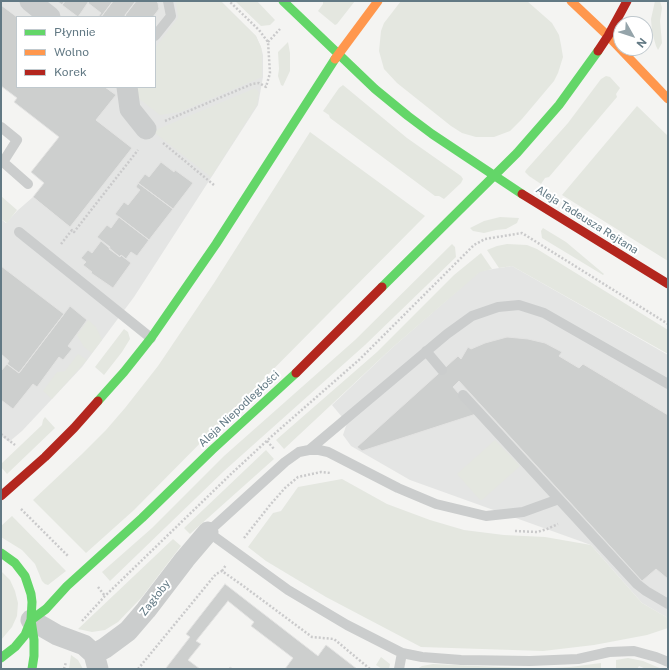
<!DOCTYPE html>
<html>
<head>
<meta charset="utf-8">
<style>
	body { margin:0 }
	#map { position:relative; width:669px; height:670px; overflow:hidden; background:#f4f4f2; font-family:"Public Sans",sans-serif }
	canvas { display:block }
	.frame { position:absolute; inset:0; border:2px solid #627984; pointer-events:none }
	.legend { position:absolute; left:16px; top:16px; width:140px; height:72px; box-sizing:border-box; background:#fff; border:1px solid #c0c9ce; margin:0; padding:5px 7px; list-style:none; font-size:12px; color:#627984 }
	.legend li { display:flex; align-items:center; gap:8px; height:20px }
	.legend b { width:20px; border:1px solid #c0c9ce }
	.north { position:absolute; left:613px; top:16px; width:40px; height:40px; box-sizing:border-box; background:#fff; border:1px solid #c0c9ce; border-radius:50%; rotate:129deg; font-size:11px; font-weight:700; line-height:16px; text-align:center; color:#627984 }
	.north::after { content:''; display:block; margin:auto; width:14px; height:18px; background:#95a4aa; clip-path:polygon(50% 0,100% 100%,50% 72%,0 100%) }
</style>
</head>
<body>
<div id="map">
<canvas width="669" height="670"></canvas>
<div class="frame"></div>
<ul class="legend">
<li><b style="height:5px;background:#63d668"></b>Płynnie</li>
<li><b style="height:5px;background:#ff974d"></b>Wolno</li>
<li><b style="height:5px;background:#b3261e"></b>Korek</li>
</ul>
<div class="north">N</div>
</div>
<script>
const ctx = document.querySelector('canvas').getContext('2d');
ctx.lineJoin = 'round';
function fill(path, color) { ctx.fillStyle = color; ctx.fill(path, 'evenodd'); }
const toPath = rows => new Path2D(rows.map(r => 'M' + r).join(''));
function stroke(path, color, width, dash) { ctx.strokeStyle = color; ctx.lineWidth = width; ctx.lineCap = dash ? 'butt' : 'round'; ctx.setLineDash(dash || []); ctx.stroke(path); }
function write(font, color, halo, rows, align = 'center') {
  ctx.font = font + ' "Public Sans",sans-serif'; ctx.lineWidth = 4; ctx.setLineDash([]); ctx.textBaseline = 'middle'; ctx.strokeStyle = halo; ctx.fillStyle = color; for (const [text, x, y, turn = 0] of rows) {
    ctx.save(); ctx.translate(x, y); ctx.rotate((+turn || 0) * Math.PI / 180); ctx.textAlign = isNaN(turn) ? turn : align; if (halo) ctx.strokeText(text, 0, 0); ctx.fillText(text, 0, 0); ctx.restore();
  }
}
const built = toPath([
	[1,1,221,1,256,36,261,47,263,55,263,77,258,105,134,297,82,367,22,431,9,442,1,436,1,219,6,223,17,211,33,197,69,226,131,148,96,120,115,95,105,87,155,87,155,17,17,17,1,5],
	[512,266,668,355,668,618,642,603,591,545,410,480,351,446,343,435,347,423,332,405,392,348,480,271]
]);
const green = toPath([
	[176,1,220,1,256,36,261,47,262,55,262,77,180,112,160,115,133,94,134,87,155,87,155,48,178,18],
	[235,1,257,1,275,20,270,25,261,26],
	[323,1,355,1,337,24,335,25,318,11,323,4],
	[401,1,527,1,552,23,559,35,561,45,563,57,558,73,554,81,522,119,510,131,494,137,476,137,462,133,451,126,397,83,384,69,379,51,381,31,384,23],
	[655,1,660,1,662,8,660,21,662,43,658,50,656,46,652,32,651,19],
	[288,42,290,53,290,71,283,86,281,85,278,76,279,69,278,52],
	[606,76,610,77,620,88,616,94,617,97,549,177,545,178,541,184,529,176,525,172,526,170,568,123,601,79],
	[343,85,407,138,461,176,463,179,461,183,444,199,439,196,435,196,330,118,329,115,323,111,339,88],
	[253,89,256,89,259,92,257,105,211,177,155,133,158,129],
	[637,106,668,136,668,261,562,195],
	[310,132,425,216,134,510,86,553,33,500,82,454,106,430,125,408,158,366,214,283],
	[1,196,17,210,7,223,1,219],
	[500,217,519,218,517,223,506,229,496,230,484,233,473,231,470,228,484,221],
	[543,228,566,242,604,274,603,275,542,238,541,231],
	[452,244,455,247,456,257,365,345,224,471,110,581,102,572,152,528,224,456,355,340],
	[507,244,527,245,537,249,668,330,668,354,512,266,499,268,487,250,497,246],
	[481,253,492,269,480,272,392,348,284,449,276,440,377,352,454,275],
	[88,320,96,327,102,340,92,353,84,347,77,335],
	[124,329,128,332,130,339,122,352,104,375,95,367],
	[78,354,87,360,52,399,43,391,57,372,65,371],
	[45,417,55,428,7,474,1,467,1,464,42,425,43,420],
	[495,440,520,466,482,500,480,500,457,474],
	[266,450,274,459,190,534,184,528],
	[342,479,387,504,430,520,464,530,504,535,545,537,591,545,642,603,668,618,668,628,647,635,594,645,543,651,421,647,326,597,266,561,248,547,273,513,281,511,298,487],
	[12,516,66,571,48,585,45,584,42,581,35,564,22,550,1,537,1,526],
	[173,539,181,546,142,597,118,622,105,630,92,632,78,629],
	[1,571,10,580,15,591,18,603,17,616,12,627,1,640],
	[71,655,78,660,83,669,69,669],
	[381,657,390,664,389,669,382,669,376,665],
	[628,658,643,661,662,669,646,669,639,666,637,669,616,669,616,660],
	[601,663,601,669,538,669,570,667],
	[433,664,523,668,417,669,422,666]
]);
const building = toPath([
	[57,1,65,1,62,5,57,1],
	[65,1,89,1,78,17,62,5,65,1],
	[89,1,113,1,101,17,98,17,101,13,88,3,89,1],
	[113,1,136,1,124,17,101,17,113,1],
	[136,1,156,1,158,3,159,9,153,17,127,17,125,15,136,1],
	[1,5,17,17,17,87,105,87,116,95,96,120,132,148,70,227,33,197,44,183,31,172,59,137,14,102,17,98,1,86,1,5],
	[161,162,174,172,175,170,193,183,173,209,138,183,145,174,149,177,161,162],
	[138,183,173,209,149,240,115,214,124,202,128,205,140,190,136,187,138,183],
	[119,217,149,240,137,256,131,252,126,259,121,255,120,257,109,249,110,247,97,237,107,225,111,228,119,217],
	[101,241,120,257,121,255,131,263,113,288,91,273,92,272,83,265,86,262,81,258,88,250,92,253,101,241],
	[1,266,64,314,19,373,7,364,9,361,1,354,1,266],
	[70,306,87,320,68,346,72,349,63,360,59,357,37,387,33,384,13,409,1,400,1,371,7,364,19,373,70,306],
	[507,337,528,339,545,343,562,352,559,356,579,368,583,364,668,415,668,579,656,569,642,581,459,381,453,387,476,414,362,451,357,447,458,356,461,359,468,347,471,349,485,343,507,337],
	[225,584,318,656,326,645,357,669,167,669,166,668,190,637,186,634,225,584],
	[228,601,254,622,251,626,293,658,285,669,233,669,230,667,228,669,200,669,188,660,201,644,196,641,228,601]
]);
const path = toPath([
	[268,42,280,29],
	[165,121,252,84,259,83,266,87,270,73,268,42,259,30,229,1],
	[163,143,214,185],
	[61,244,72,230,74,232,138,150],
	[1,434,15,445],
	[267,441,274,449],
	[21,509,68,556],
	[515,531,537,532,547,529,558,524],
	[244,538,270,505,285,488,298,477,321,472,331,473],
	[222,571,226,565],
	[98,587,105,596],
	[82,621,105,596,231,474,272,436,360,359,474,245,485,239,522,233,668,324],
	[64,669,66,662],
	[138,669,211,580,216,574,222,571,242,585,312,637,334,639,370,669]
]);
const lane = toPath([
	[155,36,171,16,168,1],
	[1,127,17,140,3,162,28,184],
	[19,232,151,338],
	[426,351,442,370],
	[463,395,637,584,646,591,668,604],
	[309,450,447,334,472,316,498,307,519,305,544,313,668,384],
	[559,499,523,512,486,516,436,504,398,488,328,452,319,450,309,450,299,452,285,462,208,532,288,590,347,625,402,653,422,657,461,660,530,661,578,659,609,652,634,651,656,657,668,662],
	[399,669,402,653]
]);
const street = toPath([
	[30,1,50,17],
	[127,87,130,109,146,129],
	[31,620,57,635,84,645,94,654,98,669],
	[94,654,105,648,128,631,146,610,185,559,208,532]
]);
const fast = toPath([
	[283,1,375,89,408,116,432,134,522,194],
	[382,287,517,153,559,105,598,51],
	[98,401,124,372,151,338,216,244,335,59],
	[1,553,15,563,25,576,31,594,32,602,31,620,25,635,15,647,1,658],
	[32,669,34,656,34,640,31,620,46,609,67,586,142,518,212,450,296,373]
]);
const slow = toPath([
	[571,1,608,36,668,99],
	[335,59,378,1]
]);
const jam = toPath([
	[598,51,608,36,627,1],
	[522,194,668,284],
	[296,373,382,287],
	[1,496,45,457,74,428,98,401]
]);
const streetNames = [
	["Aleja Tadeusza Rejtana",587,220,32],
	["Aleja Niepodległości",239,409,-43],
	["Zagłoby",155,598,-52]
];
fill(built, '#e4e5e4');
fill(green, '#e4e7e0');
fill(building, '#cdcfce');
stroke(building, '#e3e3e2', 1);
stroke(path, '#cacacb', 2.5, [2, 2]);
stroke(lane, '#cbcdcd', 10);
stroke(street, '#cbcdcd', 21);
stroke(fast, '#63d668', 9);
stroke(slow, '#ff974d', 9);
stroke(jam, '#b3261e', 9);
write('11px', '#627984', '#fff', streetNames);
</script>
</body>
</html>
